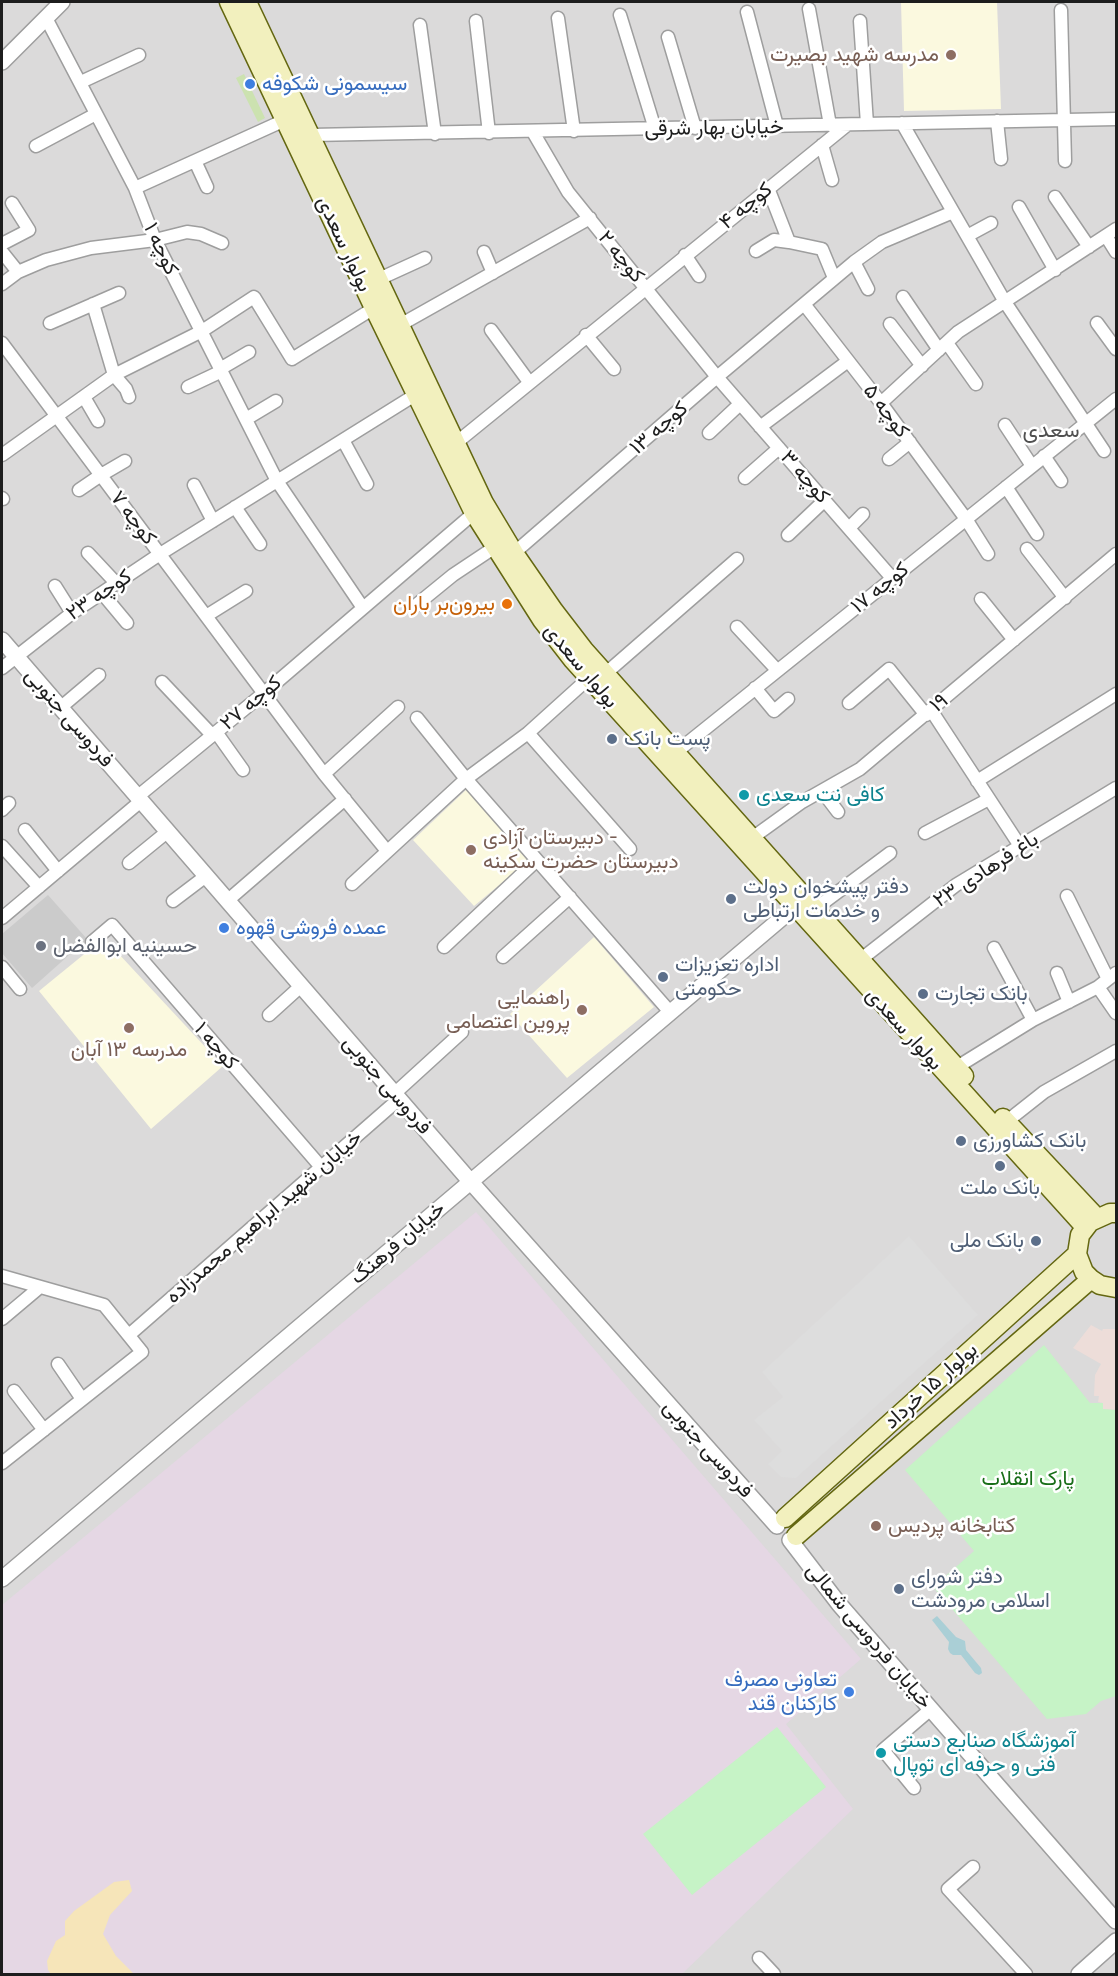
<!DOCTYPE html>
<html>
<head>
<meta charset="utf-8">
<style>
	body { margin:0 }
	#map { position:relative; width:1118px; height:1976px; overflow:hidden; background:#ede9e4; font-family:Figtree,sans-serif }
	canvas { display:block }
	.frame { position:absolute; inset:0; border:3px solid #1d1d1d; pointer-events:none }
</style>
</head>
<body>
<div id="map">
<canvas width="1118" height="1976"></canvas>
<div class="frame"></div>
</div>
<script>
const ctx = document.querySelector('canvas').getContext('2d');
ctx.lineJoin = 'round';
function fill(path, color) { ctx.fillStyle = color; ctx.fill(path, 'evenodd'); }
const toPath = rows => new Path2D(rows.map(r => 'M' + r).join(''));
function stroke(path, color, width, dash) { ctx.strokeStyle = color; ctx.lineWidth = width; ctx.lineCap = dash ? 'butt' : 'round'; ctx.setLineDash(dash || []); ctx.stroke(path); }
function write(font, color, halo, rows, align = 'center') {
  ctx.font = font + ' Figtree,Vazirmatn,sans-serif'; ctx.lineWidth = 5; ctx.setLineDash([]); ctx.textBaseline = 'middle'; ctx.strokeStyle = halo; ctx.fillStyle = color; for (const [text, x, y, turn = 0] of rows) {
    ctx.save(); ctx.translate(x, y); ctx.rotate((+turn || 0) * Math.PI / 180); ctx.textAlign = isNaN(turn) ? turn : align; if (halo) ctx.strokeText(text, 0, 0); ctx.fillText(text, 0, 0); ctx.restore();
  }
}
const residential = toPath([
	[2,2,1116,2,1116,1974,2,1974]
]);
const industrial = toPath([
	[476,1212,861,1659,786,1724,853,1809,682,1974,2,1974,2,1605]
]);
const education = toPath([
	[901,2,997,2,1001,109,904,111],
	[467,789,528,861,474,906,413,840],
	[594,937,654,1007,567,1078,510,1014],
	[104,938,223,1066,151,1129,39,991]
]);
const religious = toPath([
	[48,895,87,939,32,988,2,953,2,934]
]);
const military = toPath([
	[1091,1325,1102,1331,1103,1329,1116,1329,1116,1410,1103,1409,1103,1403,1098,1402,1099,1396,1094,1396,1095,1375,1101,1364,1073,1348]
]);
const grass = toPath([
	[244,74,265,118,258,122,236,78]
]);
const sand = toPath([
	[129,1880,132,1891,110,1915,103,1934,116,1956,134,1974,51,1974,48,1970,47,1961,56,1941,65,1935,65,1921,74,1911,114,1882]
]);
const park = toPath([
	[1044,1345,1090,1403,1103,1403,1103,1409,1116,1410,1116,1696,1101,1701,1086,1714,1047,1719,933,1587,974,1551,905,1470],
	[777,1727,826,1787,692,1895,643,1834]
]);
const parking = toPath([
	[909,1236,978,1315,796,1478,781,1477,768,1464,782,1451,754,1420,783,1397,762,1372]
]);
const water = toPath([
	[937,1616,956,1637,965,1641,966,1650,981,1668,982,1673,979,1675,975,1673,961,1655,953,1655,950,1653,948,1649,949,1642,932,1620]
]);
const minor = toPath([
	[809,9,830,125],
	[1061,10,1065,161],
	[747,12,777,126],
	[620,15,655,129],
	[46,18,135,188,155,240,277,481,363,608],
	[558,18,574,131],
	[476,21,489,133],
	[860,21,867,124],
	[420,25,435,134],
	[668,37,695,128],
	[81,82,139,55],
	[997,121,1001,159],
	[902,123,1005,302,1104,451],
	[533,132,568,192,717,377,892,578],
	[311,135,1116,119],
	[822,145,832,180],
	[36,146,96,114],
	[195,161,207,187],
	[135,188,285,120],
	[768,188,789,242,822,249,834,278],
	[1055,197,1089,247],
	[1019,207,1055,270],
	[967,236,991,223],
	[1106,236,1116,252],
	[2,244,29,230,12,203],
	[756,251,774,240,789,242],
	[2,252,18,272],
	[484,252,493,273],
	[685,255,699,276],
	[854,262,868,289],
	[379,279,425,258],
	[2,284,18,272,46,260,91,248,155,240,187,232,201,234,222,243],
	[903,297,939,350],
	[93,304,114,375,126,389,129,397],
	[804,304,881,403,966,519,988,554],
	[50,323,119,293],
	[1097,323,1116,349],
	[890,324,922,366],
	[400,325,590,218],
	[491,330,529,382],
	[586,335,614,369],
	[2,343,324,774,387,851],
	[947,343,976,384],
	[220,369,249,352],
	[188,387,222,371],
	[84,397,98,421],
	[881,403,958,332,1116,229],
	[246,419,276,401],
	[1005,425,1032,466],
	[760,427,848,361],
	[709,433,740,404],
	[343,440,367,484],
	[456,443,847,125],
	[2,455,114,375,202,331,254,297,292,359,374,308],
	[1044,456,1061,481],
	[889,459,910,442],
	[745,478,779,448],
	[194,485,213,521],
	[1006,487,1037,534],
	[79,490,101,475,125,461],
	[2,498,3,499],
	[235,507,260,544],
	[849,528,863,514],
	[788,535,825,500],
	[1027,549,1065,598],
	[88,553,116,583],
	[514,553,717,377,854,262,882,242,953,212],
	[55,586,72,613],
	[102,593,127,623],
	[981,599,1014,640],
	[415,606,453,575,495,547],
	[206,616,246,591],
	[737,627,777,670],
	[2,668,72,613,160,554,415,395],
	[605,674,737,559],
	[162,682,212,735],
	[755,688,774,711,788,699],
	[849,703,889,669,926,715],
	[60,708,99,675],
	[931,710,1020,846],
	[417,718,466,779,670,1012],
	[216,732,243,770],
	[528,733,630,849],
	[675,753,1116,399],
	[324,774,398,707],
	[977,781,1116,694],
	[822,791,838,812],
	[137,797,264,693,474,513],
	[2,810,9,803],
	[25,830,58,871],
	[925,833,989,799],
	[752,838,802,802,860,769,1116,554],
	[2,846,39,887],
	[129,863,167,832],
	[352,884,466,779,528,733,589,678],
	[1067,896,1108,979],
	[173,901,206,876],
	[227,901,345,799],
	[815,909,890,853],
	[2,918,141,801],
	[92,942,112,925,321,1167],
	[444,947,537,860],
	[994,948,1033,1020],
	[503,957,570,897],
	[860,960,956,885,1116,788],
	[2,967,20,989],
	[1057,973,1069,1002],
	[1098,987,1116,1013],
	[269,1015,301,986],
	[957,1067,1033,1020,1098,987,1116,973],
	[394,1094,462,1032],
	[1006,1122,1044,1092,1116,1051],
	[2,1276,104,1305,142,1352,2,1463],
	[2,1319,40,1287],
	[129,1335,399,1099],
	[58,1364,82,1399],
	[14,1391,44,1430],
	[914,1788,883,1750,931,1709],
	[973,1867,948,1889,1026,1974],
	[759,1958,774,1974]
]);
const tertiary = toPath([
	[2,62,62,2],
	[2,640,470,1181,777,1526],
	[790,1540,839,1604,1116,1921],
	[2,1579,803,900],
	[1079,1974,1116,1941]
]);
const secondary = toPath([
	[229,2,374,308,474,513,542,620,573,660,1085,1227],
	[247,2,484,503,514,553,554,611,584,650,964,1076],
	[1003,1118,1096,1217],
	[1116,1213,1110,1213,1090,1222,1080,1235,1077,1254,1084,1272,1091,1279,1100,1285,1116,1288],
	[785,1518,1077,1254],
	[796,1536,1091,1279]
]);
const markers = [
	[951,55,6,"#8d6e63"],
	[250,84,6,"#3f7fe0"],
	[507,604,6,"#e8710a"],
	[612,739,6,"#5c6f8a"],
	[744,795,6,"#0f9aa8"],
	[471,850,6,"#8d6e63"],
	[731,899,6,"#5c6f8a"],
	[224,928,6,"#3f7fe0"],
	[41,946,6,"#6b7280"],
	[663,977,6,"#5c6f8a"],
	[923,994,6,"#5c6f8a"],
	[582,1010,6,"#8d6e63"],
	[129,1028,6,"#8d6e63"],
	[961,1141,6,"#5c6f8a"],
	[1000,1166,6,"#5c6f8a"],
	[1036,1241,6,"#5c6f8a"],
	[876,1526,6,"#8d6e63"],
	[899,1589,6,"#5c6f8a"],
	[849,1692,6,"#3f7fe0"],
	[881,1753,6,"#0f9aa8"]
];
const educationNames = [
	["مدرسه شهید بصیرت",939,55],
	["دبیرستان آزادی -",483,838,"left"],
	["دبیرستان حضرت سکینه",483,862,"left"],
	["راهنمایی",570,998],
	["پروین اعتصامی",570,1022],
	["مدرسه ۱۳ آبان",129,1050,"center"],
	["کتابخانه پردیس",888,1526,"left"]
];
const shopNames = [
	["سیسمونی شکوفه",262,84],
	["عمده فروشی قهوه",236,928],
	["تعاونی مصرف",837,1680,"right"],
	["کارکنان قند",837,1704,"right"]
];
const streetNames = [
	["خیابان بهار شرقی",714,128,-1],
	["کوچه ۴",746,206,-39],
	["بولوار سعدی",344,244,65],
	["کوچه ۱",161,249,65],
	["کوچه ۲",621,257,51],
	["کوچه ۵",886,411,53],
	["کوچه ۱۳",659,428,-41],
	["کوچه ۳",805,477,49],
	["کوچه ۷",133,518,53],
	["کوچه ۱۷",880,588,-39],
	["کوچه ۲۳",99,595,-34],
	["بولوار سعدی",581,666,50],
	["کوچه ۲۷",251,703,-40],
	["۱۹",939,703,-40],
	["فردوسی جنوبی",69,718,49],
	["باغ فرهادی ۲۳",986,870,-33],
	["بولوار سعدی",904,1029,48],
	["کوچه ۱",216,1046,49],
	["فردوسی جنوبی",387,1085,49],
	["خیابان شهید ابراهیم محمدزاده",264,1217,-41],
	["خیابان فرهنگ",398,1243,-40],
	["بولوار ۱۵ خرداد",931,1386,-42],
	["فردوسی جنوبی",708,1449,48],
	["خیابان فردوسی شمالی",869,1636,50]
];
const foodNames = [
	["بیرون‌بر باران",495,604]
];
const serviceNames = [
	["پست بانک",624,739],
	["دفتر پیشخوان دولت",743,887],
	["و خدمات ارتباطی",743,911],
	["اداره تعزیزات",675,965],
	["حکومتی",675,989],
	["بانک تجارت",935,994],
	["بانک کشاورزی",973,1141],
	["بانک ملت",1000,1188,"center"],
	["بانک ملی",1024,1241,"right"],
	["دفتر شورای",911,1577],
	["اسلامی مرودشت",911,1601]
];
const cultureNames = [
	["کافی نت سعدی",756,795],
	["آموزشگاه صنایع دستی",893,1741],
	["فنی و حرفه ای توپال",893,1765]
];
const worshipNames = [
	["حسینیه ابوالفضل",53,946]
];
const parkNames = [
	["پارک انقلاب",1028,1479]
];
const neighbourhoodNames = [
	["سعدی",1051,431]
];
fill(residential, '#dbdada');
fill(industrial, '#e5d7e4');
fill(education, '#fbf9df');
fill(religious, '#cbcbcb');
fill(military, '#edddd9');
fill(grass, '#cce2b0');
fill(sand, '#f6e5b9');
fill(park, '#c6f3c6');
fill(parking, '#ddd');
fill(water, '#aacfd6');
stroke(minor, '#9e9e9e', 15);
stroke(tertiary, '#9e9e9e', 18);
stroke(secondary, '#646711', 21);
stroke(minor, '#fff', 12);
stroke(tertiary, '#fff', 15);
stroke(secondary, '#f2f0be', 18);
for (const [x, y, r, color] of markers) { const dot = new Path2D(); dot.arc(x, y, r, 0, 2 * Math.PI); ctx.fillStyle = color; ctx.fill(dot); stroke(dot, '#fff', 2); }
write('21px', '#785e54', '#fff', educationNames, 'right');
write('21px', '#366cbe', '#fff', shopNames, 'left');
write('21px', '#1d1d1d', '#fff', streetNames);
write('21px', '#c56008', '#fff', foodNames, 'right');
write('21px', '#4e5e75', '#fff', serviceNames, 'left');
write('21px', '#0d838f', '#fff', cultureNames, 'left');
write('21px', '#5b616d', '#fff', worshipNames, 'left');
write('21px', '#186e18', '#fff', parkNames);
write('22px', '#505050', '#fff', neighbourhoodNames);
</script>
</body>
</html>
